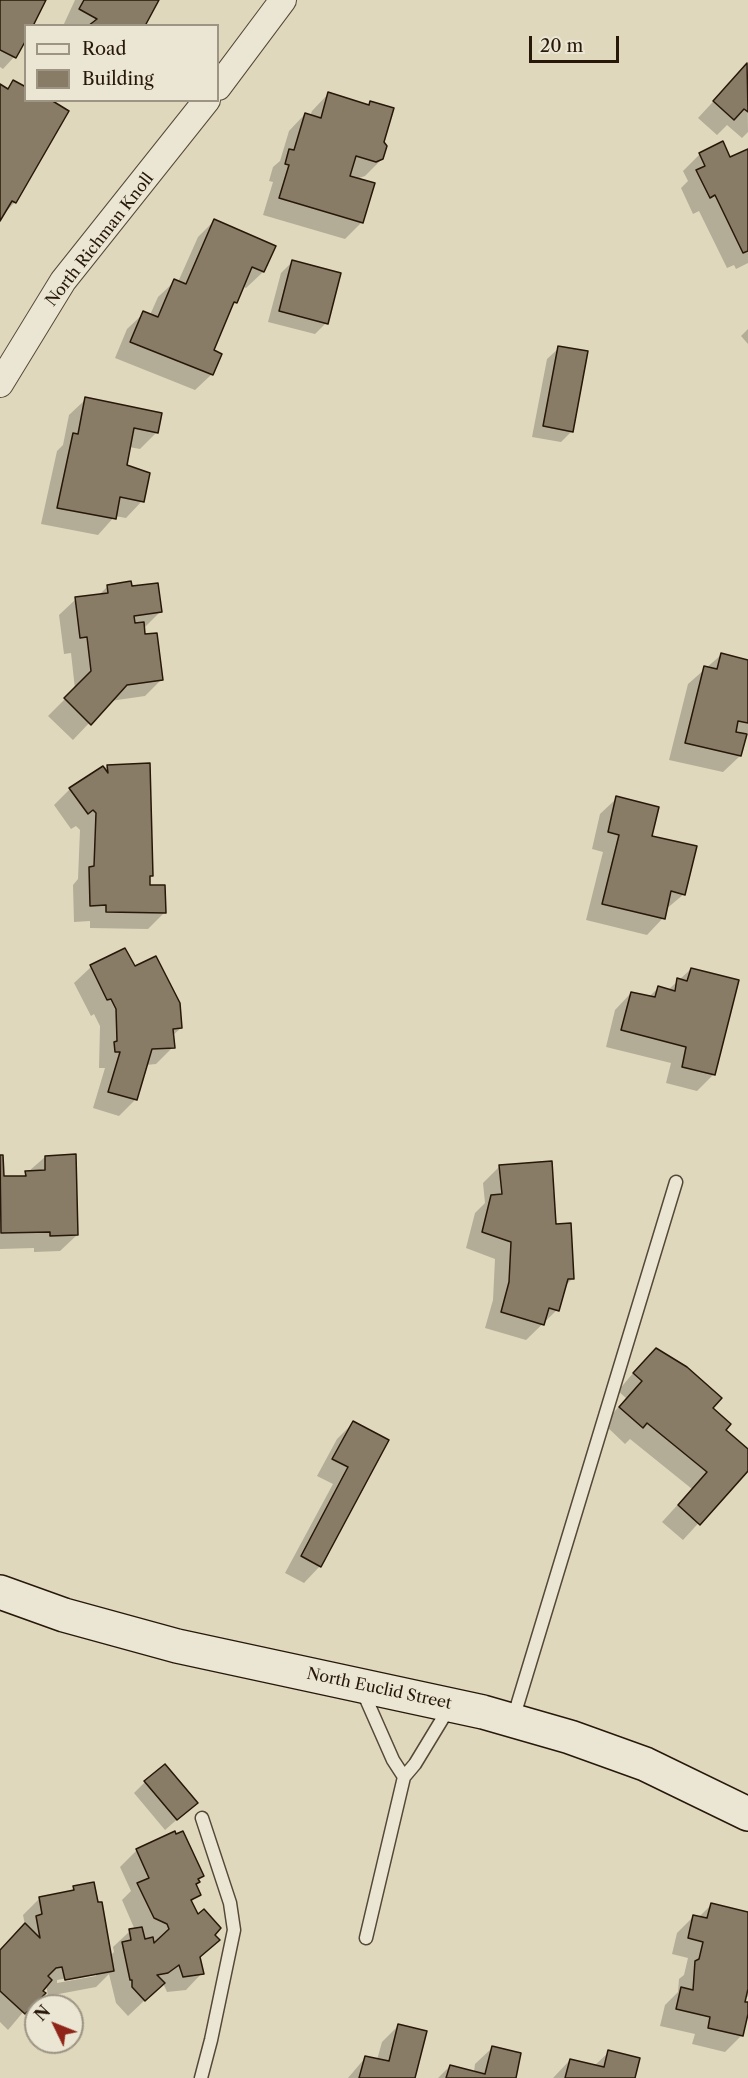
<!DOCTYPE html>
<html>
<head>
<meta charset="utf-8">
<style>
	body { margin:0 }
	#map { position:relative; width:748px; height:2078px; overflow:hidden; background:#e0d8bd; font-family:"Libre Caslon Text",serif }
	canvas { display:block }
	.legend { position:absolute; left:24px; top:24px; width:195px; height:78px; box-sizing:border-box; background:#ebe6d4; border:2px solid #9d9483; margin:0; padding:8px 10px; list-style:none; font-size:18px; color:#281809 }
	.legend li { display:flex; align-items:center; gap:12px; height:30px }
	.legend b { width:30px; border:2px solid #9d9483 }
	.north { position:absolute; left:24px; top:1994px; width:60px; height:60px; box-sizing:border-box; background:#ebe6d4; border:2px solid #9d9483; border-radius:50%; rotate:313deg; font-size:16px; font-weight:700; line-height:24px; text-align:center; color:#281809 }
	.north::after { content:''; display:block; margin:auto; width:21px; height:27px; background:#8f2418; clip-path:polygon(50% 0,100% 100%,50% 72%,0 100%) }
	.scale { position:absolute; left:529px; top:36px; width:90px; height:27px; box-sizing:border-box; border:3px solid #281809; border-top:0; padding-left:8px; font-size:18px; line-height:21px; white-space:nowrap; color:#281809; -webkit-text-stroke:4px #ebe6d4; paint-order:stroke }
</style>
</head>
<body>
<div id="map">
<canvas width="748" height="2078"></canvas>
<ul class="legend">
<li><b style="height:8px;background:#ebe6d4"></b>Road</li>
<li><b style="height:16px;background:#887c67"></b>Building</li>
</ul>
<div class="north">N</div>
<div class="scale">20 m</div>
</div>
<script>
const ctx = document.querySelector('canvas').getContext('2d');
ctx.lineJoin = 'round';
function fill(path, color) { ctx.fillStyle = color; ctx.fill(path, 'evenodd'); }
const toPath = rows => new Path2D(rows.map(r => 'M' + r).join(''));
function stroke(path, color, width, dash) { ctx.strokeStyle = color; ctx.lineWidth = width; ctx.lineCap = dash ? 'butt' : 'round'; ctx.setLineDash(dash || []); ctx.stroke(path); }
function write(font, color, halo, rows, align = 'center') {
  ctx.font = font + ' "Libre Caslon Text",serif'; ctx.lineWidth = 6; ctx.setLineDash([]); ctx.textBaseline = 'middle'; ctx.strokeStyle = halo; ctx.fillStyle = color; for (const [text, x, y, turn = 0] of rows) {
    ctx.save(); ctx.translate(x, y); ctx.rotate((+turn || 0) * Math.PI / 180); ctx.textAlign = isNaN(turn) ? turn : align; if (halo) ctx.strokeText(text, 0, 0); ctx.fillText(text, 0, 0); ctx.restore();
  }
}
const shadow = toPath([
	[0,0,45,0,26,26,26,36,14,57,3,69,0,67],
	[75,0,155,0,141,26,63,26],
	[747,65,748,132,742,138,727,125,717,135,698,118],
	[14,82,26,100,67,112,15,202,0,218,0,86,6,89],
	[328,94,367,106,370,102,382,142,382,159,365,176,356,179,362,222,345,239,263,215,273,182,269,181,273,167,280,161,289,131,305,114,310,116,312,111],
	[748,150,748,263,736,269,734,265,727,268,699,211,693,214,681,188,688,181,683,171,700,154,730,159],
	[214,221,274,246,263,272,246,288,242,286,235,303,229,309,212,351,212,374,195,390,115,358,127,329,144,313,150,315,158,297,175,281,178,282,198,237],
	[292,262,326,323,315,334,268,322,281,273],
	[748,329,748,344,741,336],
	[559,348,572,431,561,442,532,437,547,359],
	[86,399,156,433,140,449,129,447,125,465,142,501,126,518,115,516,98,535,41,524,57,451,63,445,69,415],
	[108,586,131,588,160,612,143,629,162,679,145,696,110,701,73,740,48,716,75,689,71,653,64,654,59,615,76,599,99,595],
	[721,655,748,661,748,733,746,733,740,756,723,772,669,760,688,684],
	[108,766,151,875,148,879,148,887,164,913,148,929,90,928,90,921,74,922,73,885,78,879,80,830,76,826,71,829,54,805,70,789],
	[617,798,650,837,684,894,665,910,663,918,647,935,586,920,603,852,592,849,600,814],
	[91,967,134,968,181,1028,172,1036,173,1047,156,1064,146,1065,136,1099,119,1116,93,1108,105,1068,99,1068,100,1026,94,1014,91,1016,74,983],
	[691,969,714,1074,697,1091,666,1083,671,1063,606,1047,615,1010,631,993,649,997,658,988,668,990],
	[0,1156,3,1178,21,1178,45,1157,77,1235,60,1251,34,1252,34,1248,0,1249],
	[500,1166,555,1226,573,1278,564,1287,557,1310,526,1340,485,1328,493,1300,495,1259,466,1248,475,1213,485,1203,483,1183],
	[666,1354,720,1398,711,1408,724,1430,748,1451,748,1469,683,1540,662,1522,692,1489,630,1439,625,1444,604,1424,626,1398,618,1391,639,1366],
	[353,1423,387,1441,320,1566,304,1583,285,1573,333,1484,317,1476,337,1439],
	[145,1782,196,1803,165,1830,134,1793],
	[137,1850,202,1876,195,1885,199,1894,190,1903,218,1940,199,1959,202,1973,186,1990,167,1992,163,1983,128,2016,116,2003,109,1974,96,1987,48,1996,46,1985,8,2030,0,2022,0,1950,25,1925,23,1915,40,1898,69,1893,74,1888,110,1956,114,1952,113,1947,130,1931,135,1930,122,1900,131,1891,120,1867],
	[96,1973,96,1976,57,1983,57,1980],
	[711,1905,748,1913,748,1997,745,1996,743,2003,748,2004,748,2007,742,2035,725,2052,692,2044,695,2034,660,2026,665,2005,678,1992,679,1979,684,1975,688,1958,672,1954,677,1933,694,1916,699,1917],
	[398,2026,414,2078,348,2078,365,2058,377,2060,382,2042],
	[492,2048,514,2078,438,2078,450,2066,474,2072,475,2064],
	[609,2052,634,2078,553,2078,570,2060,594,2066]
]);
const building = toPath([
	[0,0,46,0,33,26,26,26,26,40,16,58,0,50,0,0],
	[84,0,159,0,145,26,88,26,97,19,79,9,84,0],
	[747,63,748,112,744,109,734,120,713,101,747,63],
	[13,80,26,87,26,100,51,100,69,111,16,203,12,201,0,221,0,84,8,89,13,80],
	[328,92,369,105,370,101,394,108,384,142,387,146,383,159,376,162,356,156,350,176,375,183,363,223,279,198,289,165,285,164,289,149,294,150,305,113,321,118,328,92],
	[723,141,730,157,748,149,748,251,743,253,715,195,710,198,696,170,705,166,699,153,723,141],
	[214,219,276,246,264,272,252,267,237,303,234,302,214,350,222,354,213,375,130,342,143,311,158,317,174,279,186,284,214,219],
	[292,260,341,273,328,324,279,311,292,260],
	[558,346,588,351,573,432,543,426,558,346],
	[85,397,162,413,158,433,134,428,127,465,150,473,144,502,120,497,116,519,57,508,73,433,78,434,85,397],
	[131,581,132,586,158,583,162,612,134,616,135,623,144,622,145,634,157,633,163,680,127,685,91,725,64,698,91,671,87,637,80,638,75,597,108,593,107,585,131,581],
	[721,653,748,660,748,723,738,721,736,732,747,734,741,756,685,743,704,666,717,669,721,653],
	[150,763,153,876,150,876,150,885,165,885,166,913,106,912,106,905,90,906,89,867,94,866,96,813,93,810,88,814,69,788,103,766,108,773,107,765,150,763],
	[616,796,659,807,652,836,697,846,685,895,671,891,665,919,602,904,619,835,608,832,616,796],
	[125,948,135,966,156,956,180,1003,182,1028,173,1029,175,1048,152,1049,137,1100,108,1092,120,1052,115,1052,114,1042,117,1041,116,1009,111,999,107,1000,90,965,125,948],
	[691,968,739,980,715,1075,682,1067,686,1047,621,1030,631,992,655,997,658,986,675,991,677,978,687,981,691,968],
	[76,1154,78,1235,50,1236,50,1232,1,1233,0,1155,3,1155,4,1176,26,1176,25,1171,45,1170,45,1156,76,1154],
	[552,1161,556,1224,571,1223,574,1279,568,1279,559,1311,549,1308,544,1325,501,1312,509,1282,511,1242,482,1232,491,1195,502,1194,499,1165,552,1161],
	[656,1348,687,1367,722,1398,713,1408,731,1424,726,1430,748,1449,748,1471,700,1525,678,1505,707,1472,647,1423,643,1428,619,1407,642,1381,633,1373,656,1348],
	[353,1421,389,1440,321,1567,301,1556,348,1467,332,1459,353,1421],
	[165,1764,198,1803,177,1820,144,1781,165,1764],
	[175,1831,176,1834,183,1831,204,1876,198,1879,200,1882,196,1884,201,1895,191,1900,198,1914,204,1909,221,1928,215,1935,220,1940,200,1957,204,1974,183,1977,179,1965,168,1973,157,1975,165,1983,145,2001,132,1987,132,1980,130,1980,122,1942,131,1940,129,1929,142,1927,145,1939,153,1937,154,1943,169,1929,167,1924,154,1918,137,1883,149,1878,136,1849,175,1831],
	[94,1882,98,1902,102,1902,114,1971,65,1980,62,1967,56,1968,48,1976,52,1980,43,1991,46,1993,25,2014,0,1991,0,1950,25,1923,40,1938,36,1916,42,1914,39,1897,74,1890,73,1886,94,1882],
	[711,1903,748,1912,748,1989,745,2002,748,2002,748,2014,743,2036,708,2028,710,2017,676,2009,681,1987,693,1990,695,1961,699,1959,703,1942,688,1938,693,1915,707,1918,711,1903],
	[398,2024,427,2031,415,2078,359,2078,365,2056,389,2061,398,2024],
	[492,2046,521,2053,516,2078,446,2078,450,2065,485,2074,492,2046],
	[608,2050,640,2058,635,2078,565,2078,570,2059,604,2067,608,2050]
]);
const lane = toPath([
	[363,1692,393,1760,404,1777],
	[513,1719,676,1182],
	[366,1938,404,1777,415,1764,449,1708],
	[201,2078,211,2040,234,1930,230,1903,202,1818]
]);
const street = toPath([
	[218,87,283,0],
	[0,384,63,281,207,100]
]);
const secondary = toPath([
	[0,1592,64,1615,177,1646,483,1712,570,1737,645,1764,748,1814]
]);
const streetNames = [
	["North Richman Knoll",100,240,-52],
	["North Euclid Street",379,1689,12]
];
fill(shadow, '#0003');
fill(building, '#887c67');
stroke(building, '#281809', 1.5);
stroke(lane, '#564836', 15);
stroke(street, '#564836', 28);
stroke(secondary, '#281809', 36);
stroke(lane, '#ebe6d4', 12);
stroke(street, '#ebe6d4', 26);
stroke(secondary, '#ebe6d4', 33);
write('16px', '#281809', '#ebe6d4', streetNames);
</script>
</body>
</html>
